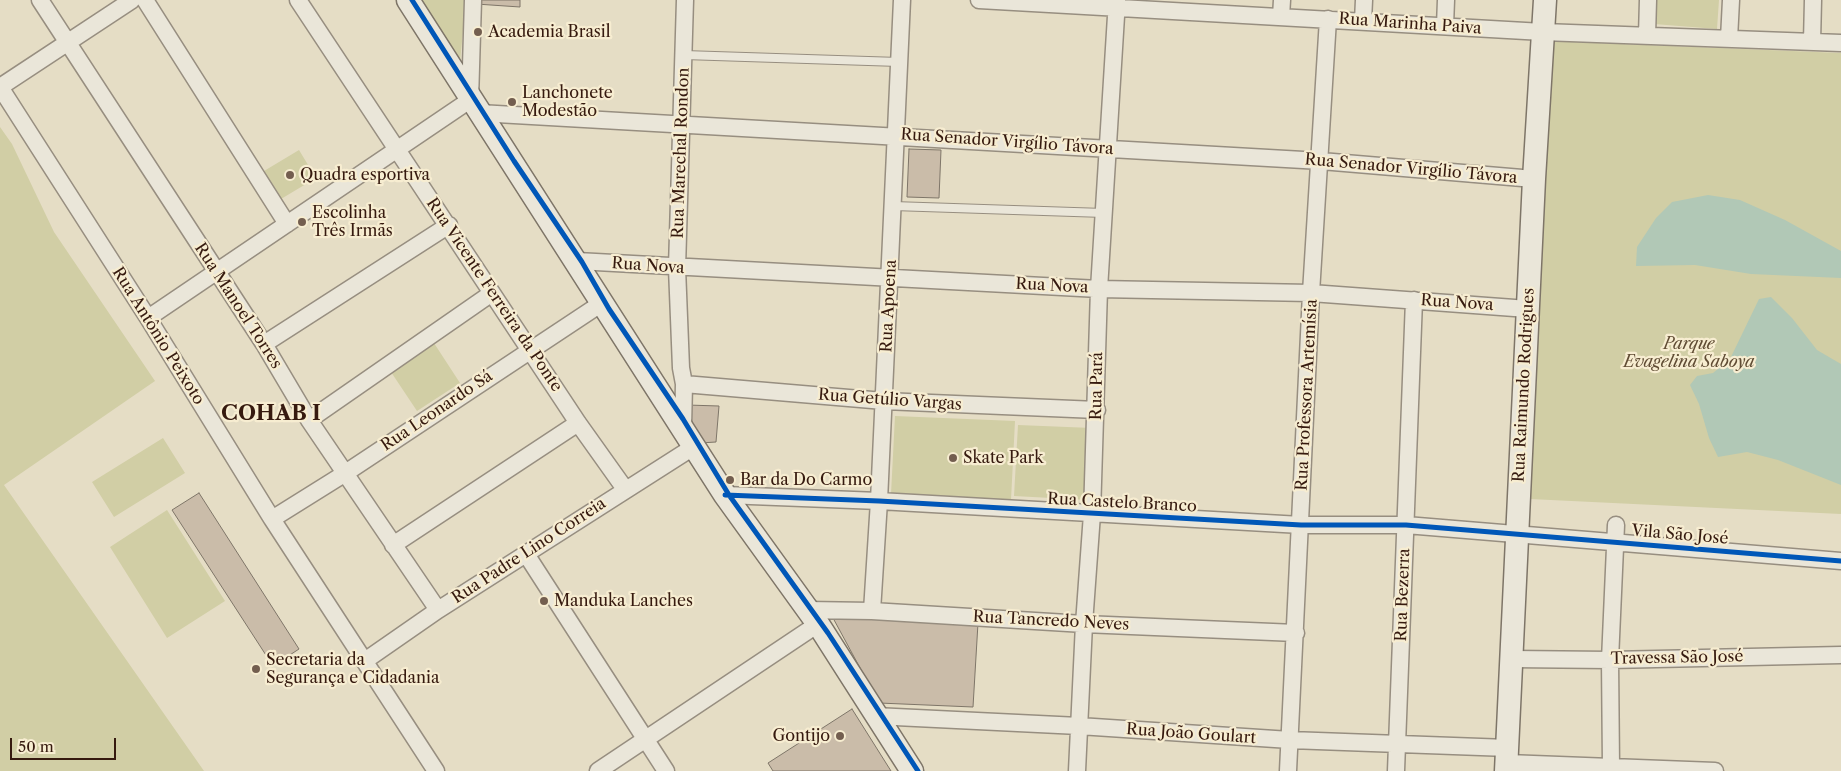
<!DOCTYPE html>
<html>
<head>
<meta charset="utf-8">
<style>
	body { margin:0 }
	#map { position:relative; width:1841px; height:771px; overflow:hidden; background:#e5ddc5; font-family:"Libre Caslon Text",serif }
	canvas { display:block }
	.scale { position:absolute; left:10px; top:738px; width:106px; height:22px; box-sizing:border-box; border:2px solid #361a0f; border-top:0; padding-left:6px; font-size:15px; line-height:18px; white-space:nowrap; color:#361a0f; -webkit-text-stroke:4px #f7edd1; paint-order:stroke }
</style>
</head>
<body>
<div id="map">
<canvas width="1841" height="771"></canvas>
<div class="scale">50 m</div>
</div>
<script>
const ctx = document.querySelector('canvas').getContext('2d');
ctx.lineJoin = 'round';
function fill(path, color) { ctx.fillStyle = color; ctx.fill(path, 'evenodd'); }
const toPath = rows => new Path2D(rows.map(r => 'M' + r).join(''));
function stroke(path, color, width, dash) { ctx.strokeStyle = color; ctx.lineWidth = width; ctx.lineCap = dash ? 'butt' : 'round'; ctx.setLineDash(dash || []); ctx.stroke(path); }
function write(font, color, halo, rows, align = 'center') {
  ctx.font = font + ' "Libre Caslon Text",serif'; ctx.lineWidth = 4.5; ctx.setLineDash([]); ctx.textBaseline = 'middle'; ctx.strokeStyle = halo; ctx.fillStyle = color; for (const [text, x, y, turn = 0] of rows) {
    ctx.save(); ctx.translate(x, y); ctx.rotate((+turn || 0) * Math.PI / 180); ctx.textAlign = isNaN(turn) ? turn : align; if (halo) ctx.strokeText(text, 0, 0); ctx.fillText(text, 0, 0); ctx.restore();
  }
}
const green = toPath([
	[417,0,466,0,460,62],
	[1656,0,1719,0,1717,29,1654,24],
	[1549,41,1841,53,1841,514,1530,499],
	[0,127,12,144,54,232,155,381,4,485,204,771,0,771],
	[299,150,316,178,281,199,264,171],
	[432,340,460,383,417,411,389,369],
	[895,416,1015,421,1011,500,891,494],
	[1018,425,1092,428,1088,500,1014,496],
	[163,438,185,473,114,517,92,482],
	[167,510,225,601,167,638,110,547]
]);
const water = toPath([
	[1708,195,1740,200,1785,220,1841,251,1841,278,1751,274,1695,265,1636,266,1637,247,1656,218,1672,202],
	[1771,297,1792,318,1817,350,1841,364,1841,485,1778,460,1747,452,1718,457,1709,438,1699,404,1690,385,1697,376,1713,373,1730,359,1759,299]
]);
const building = toPath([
	[476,0,520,0,520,7,476,4,476,0],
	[909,149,941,150,939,198,907,197,909,149],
	[687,405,719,406,716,442,700,443,686,415,687,405],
	[199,493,299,649,273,666,172,510,199,493],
	[833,618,978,623,973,707,879,703,833,618],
	[852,709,891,771,773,771,768,763,852,709]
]);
const lane = toPath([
	[684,55,899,62],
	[893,206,1104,213]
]);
const street = toPath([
	[40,0,264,344,309,420,438,610],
	[132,0,0,87,148,318,272,519,436,771],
	[145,0,287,224],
	[298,0,578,423,625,489],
	[979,0,1543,32,1841,43],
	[1281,17,1282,0],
	[1363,21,1364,0],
	[1445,26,1446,0],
	[1647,36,1648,0],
	[1729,39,1731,0],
	[1812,42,1813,0],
	[479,113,1321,161,1534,179],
	[577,261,1099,289,1311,293,1528,309],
	[148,318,470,100,473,0],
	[264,344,449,225],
	[684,384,884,401,1097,410],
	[309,420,492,293],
	[683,427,684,384,681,368,677,268,685,0],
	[725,495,879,501,1301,525,1406,525,1841,561],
	[272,519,344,474,602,303],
	[393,545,578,423],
	[526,554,666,771],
	[807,610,872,611,1084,624,1296,633],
	[872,611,879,501,902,0],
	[1512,659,1610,660,1841,655],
	[366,660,438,610,695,446],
	[875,716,1079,726,1290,740,1508,748],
	[1507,763,1715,771],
	[1611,767,1610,660,1616,525],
	[598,771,818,624],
	[1077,771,1084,624,1092,514,1099,289,1117,0],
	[1288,771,1311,293,1328,19],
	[1396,771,1414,300]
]);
const secondary = toPath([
	[408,0,725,495,818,624,912,771],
	[1506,771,1534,179,1545,0]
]);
const cycleway = toPath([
	[412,0,514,161,582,262,609,309,683,419,729,495,828,633,918,771],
	[725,495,879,501,1301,525,1406,525,1841,561]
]);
const markers = [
	[478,32,5,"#735e4f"],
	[512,102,5,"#735e4f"],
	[290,175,5,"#735e4f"],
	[302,222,5,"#735e4f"],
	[953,458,5,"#735e4f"],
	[730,480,5,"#735e4f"],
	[544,601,5,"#735e4f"],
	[256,669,5,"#735e4f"],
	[840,736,5,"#735e4f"]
];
const streetNames = [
	["Rua Marinha Paiva",1410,24,4],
	["Rua Senador Virgílio Távora",1007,142,4],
	["Rua Marechal Rondon",681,153,-88],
	["Rua Senador Virgílio Távora",1411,169,5],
	["Rua Nova",648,266,4],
	["Rua Nova",1052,286,3],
	["Rua Vicente Ferreira da Ponte",494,295,56],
	["Rua Nova",1457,303,4],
	["Rua Manoel Torres",238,306,57],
	["Rua Apoena",889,306,-87],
	["Rua Antônio Peixoto",158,336,58],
	["Rua Raimundo Rodrigues",1524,385,-87],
	["Rua Pará",1097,386,-89],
	["Rua Professora Artemísia",1307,395,-87],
	["Rua Getúlio Vargas",890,400,4],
	["Rua Leonardo Sá",437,411,-34],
	["Rua Castelo Branco",1122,503,3],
	["Vila São José",1680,535,5],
	["Rua Padre Lino Correia",529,551,-33],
	["Rua Bezerra",1403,595,-88],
	["Rua Tancredo Neves",1051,621,3],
	["Travessa São José",1677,658,-1],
	["Rua João Goulart",1191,734,4]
];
const poiNames = [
	["Academia Brasil",488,32],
	["Lanchonete",522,93],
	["Modestão",522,111],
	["Quadra esportiva",300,175],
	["Escolinha",312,213],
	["Três Irmãs",312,231],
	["Skate Park",963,458],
	["Bar da Do Carmo",740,480],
	["Manduka Lanches",554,601],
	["Secretaria da",266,660],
	["Segurança e Cidadania",266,678],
	["Gontijo",830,736,"right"]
];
const parkNames = [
	["Parque",1689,344],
	["Evagelina Saboya",1689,362]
];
const districtNames = [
	["COHAB I",271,414]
];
fill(green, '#d1cea5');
fill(water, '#b1c8b6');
fill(building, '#cabca9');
stroke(building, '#7e7568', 1);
stroke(lane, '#978e80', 10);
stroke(street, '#978e80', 19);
stroke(secondary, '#7e7568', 25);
stroke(lane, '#eae6d9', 8);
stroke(street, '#eae6d9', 16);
stroke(secondary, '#eae6d9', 22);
stroke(cycleway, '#0057b8', 5);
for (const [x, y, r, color] of markers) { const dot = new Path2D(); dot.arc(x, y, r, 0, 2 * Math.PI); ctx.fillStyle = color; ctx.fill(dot); stroke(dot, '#f7edd1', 2); }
write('16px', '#361a0f', '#f7edd1', streetNames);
write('16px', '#361a0f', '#f7edd1', poiNames, 'left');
write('italic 16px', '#604c34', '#f7edd1', parkNames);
write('bold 21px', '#361a0f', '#f7edd1', districtNames);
</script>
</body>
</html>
